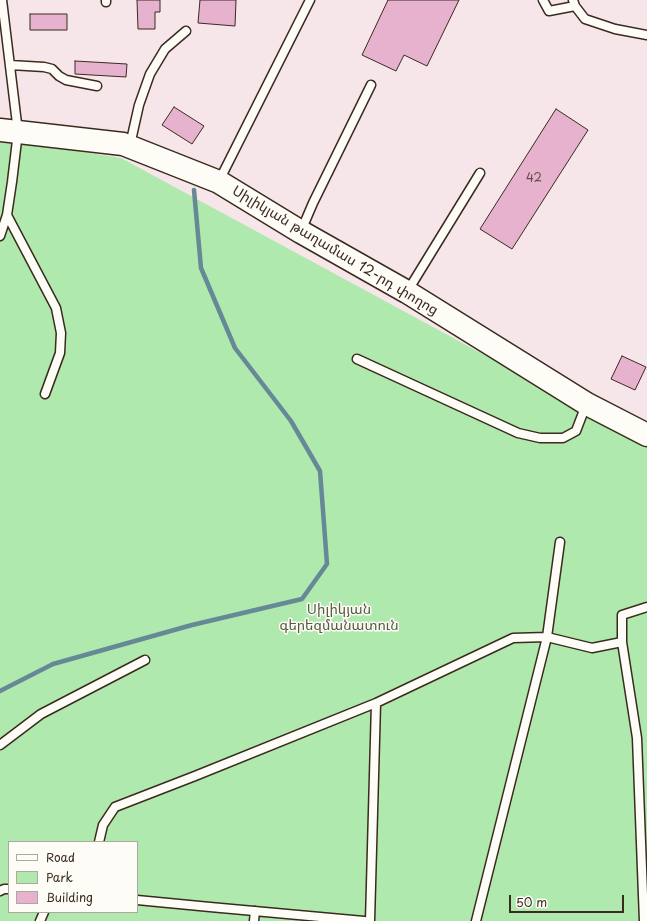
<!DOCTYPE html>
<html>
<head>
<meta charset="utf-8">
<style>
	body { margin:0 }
	#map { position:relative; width:647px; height:921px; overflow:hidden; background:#f6e6ea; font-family:"Playpen Sans",sans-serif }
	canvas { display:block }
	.legend { position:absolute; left:8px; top:841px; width:130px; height:72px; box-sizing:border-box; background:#fdfcf7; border:1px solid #afa8a0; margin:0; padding:5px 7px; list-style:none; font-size:12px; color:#3b2a1e }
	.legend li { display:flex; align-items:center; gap:8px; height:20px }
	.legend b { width:20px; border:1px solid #afa8a0 }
	.scale { position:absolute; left:509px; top:895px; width:115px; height:18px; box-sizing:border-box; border:2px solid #3b2a1e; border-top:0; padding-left:5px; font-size:12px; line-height:14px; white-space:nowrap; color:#3b2a1e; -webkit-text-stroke:3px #fdfcf7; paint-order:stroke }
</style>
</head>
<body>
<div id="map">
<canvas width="647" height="921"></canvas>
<ul class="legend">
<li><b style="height:5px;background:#fdfcf7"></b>Road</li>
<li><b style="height:11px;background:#afe9ad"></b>Park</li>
<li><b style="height:11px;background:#e7b2cd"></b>Building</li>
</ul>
<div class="scale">50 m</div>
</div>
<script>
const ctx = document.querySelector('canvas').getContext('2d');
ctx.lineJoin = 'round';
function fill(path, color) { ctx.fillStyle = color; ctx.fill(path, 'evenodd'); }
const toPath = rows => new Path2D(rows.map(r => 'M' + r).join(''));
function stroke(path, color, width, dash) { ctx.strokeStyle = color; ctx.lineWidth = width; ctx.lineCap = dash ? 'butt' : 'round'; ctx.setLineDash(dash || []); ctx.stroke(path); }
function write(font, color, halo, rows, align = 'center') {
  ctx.font = font + ' "Playpen Sans","Noto Sans Armenian",sans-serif'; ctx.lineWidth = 3; ctx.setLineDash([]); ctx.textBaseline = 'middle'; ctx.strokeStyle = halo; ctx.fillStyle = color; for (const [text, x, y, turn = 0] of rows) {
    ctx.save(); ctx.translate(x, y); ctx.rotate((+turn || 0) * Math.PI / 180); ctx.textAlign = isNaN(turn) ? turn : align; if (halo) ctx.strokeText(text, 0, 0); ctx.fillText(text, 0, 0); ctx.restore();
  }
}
const green = toPath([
	[0,139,121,158,647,443,647,921,0,921],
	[9,842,137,842,137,912,9,912]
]);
const stream = toPath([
	[0,691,53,664,192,625,302,599,327,564,320,471,291,421,235,348,201,268,194,190]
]);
const building = toPath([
	[137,0,160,0,160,12,155,12,155,29,138,29,137,0],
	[200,0,236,0,235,26,198,23,200,0],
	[388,0,459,0,427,66,404,55,396,71,362,55,388,0],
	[30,14,67,14,67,30,30,30,30,14],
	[75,61,127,64,126,77,75,74,75,61],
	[174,107,204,126,192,144,162,125,174,107],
	[556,109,588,130,512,249,480,229,556,109],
	[622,356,646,367,635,390,611,379,622,356]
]);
const lane = toPath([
	[543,0,549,11,575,6],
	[573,0,575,6,585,19,615,29,647,35],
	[106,2,106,0],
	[10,65,44,67,52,69,59,76,66,80,97,86],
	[130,145,139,105,150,74,165,49,186,31],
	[219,181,310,0],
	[7,215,56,308,61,333,60,353,45,394],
	[301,231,313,203,371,85],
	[0,236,7,215,12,182,18,132,2,0],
	[407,292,480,173],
	[357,359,518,433,540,438,563,438,576,431,586,405],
	[622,642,637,738,644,921],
	[0,745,41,714,145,660],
	[99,842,103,825,115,807,195,776,376,703,513,638,547,637,592,648,622,642,622,615,647,607],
	[0,891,4,889,9,889],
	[137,900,210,907,364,921],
	[40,921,44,912],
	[254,921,255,911],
	[370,921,376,703],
	[476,921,547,637,560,542]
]);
const secondary = toPath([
	[0,130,123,144,219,182,301,232,407,292,587,404,647,435]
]);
const numberNames = [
	["42",534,179]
];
const streetNames = [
	["Սիլիկյան թաղամաս 12-րդ փողոց",335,251,31]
];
const parkNames = [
	["Սիլիկյան",339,610],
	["գերեզմանատուն",339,626]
];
fill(green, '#afe9ad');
stroke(stream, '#678896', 4.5);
fill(building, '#e7b2cd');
stroke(building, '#3b2a1e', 1);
stroke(lane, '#3b2a1e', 11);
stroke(secondary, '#3b2a1e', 25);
stroke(lane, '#fdfcf7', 8);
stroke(secondary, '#fdfcf7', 22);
write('12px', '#664c4a', null, numberNames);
write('14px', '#3b2a1e', '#fdfcf7', streetNames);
write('14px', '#585a42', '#fdfcf7', parkNames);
</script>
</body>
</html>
